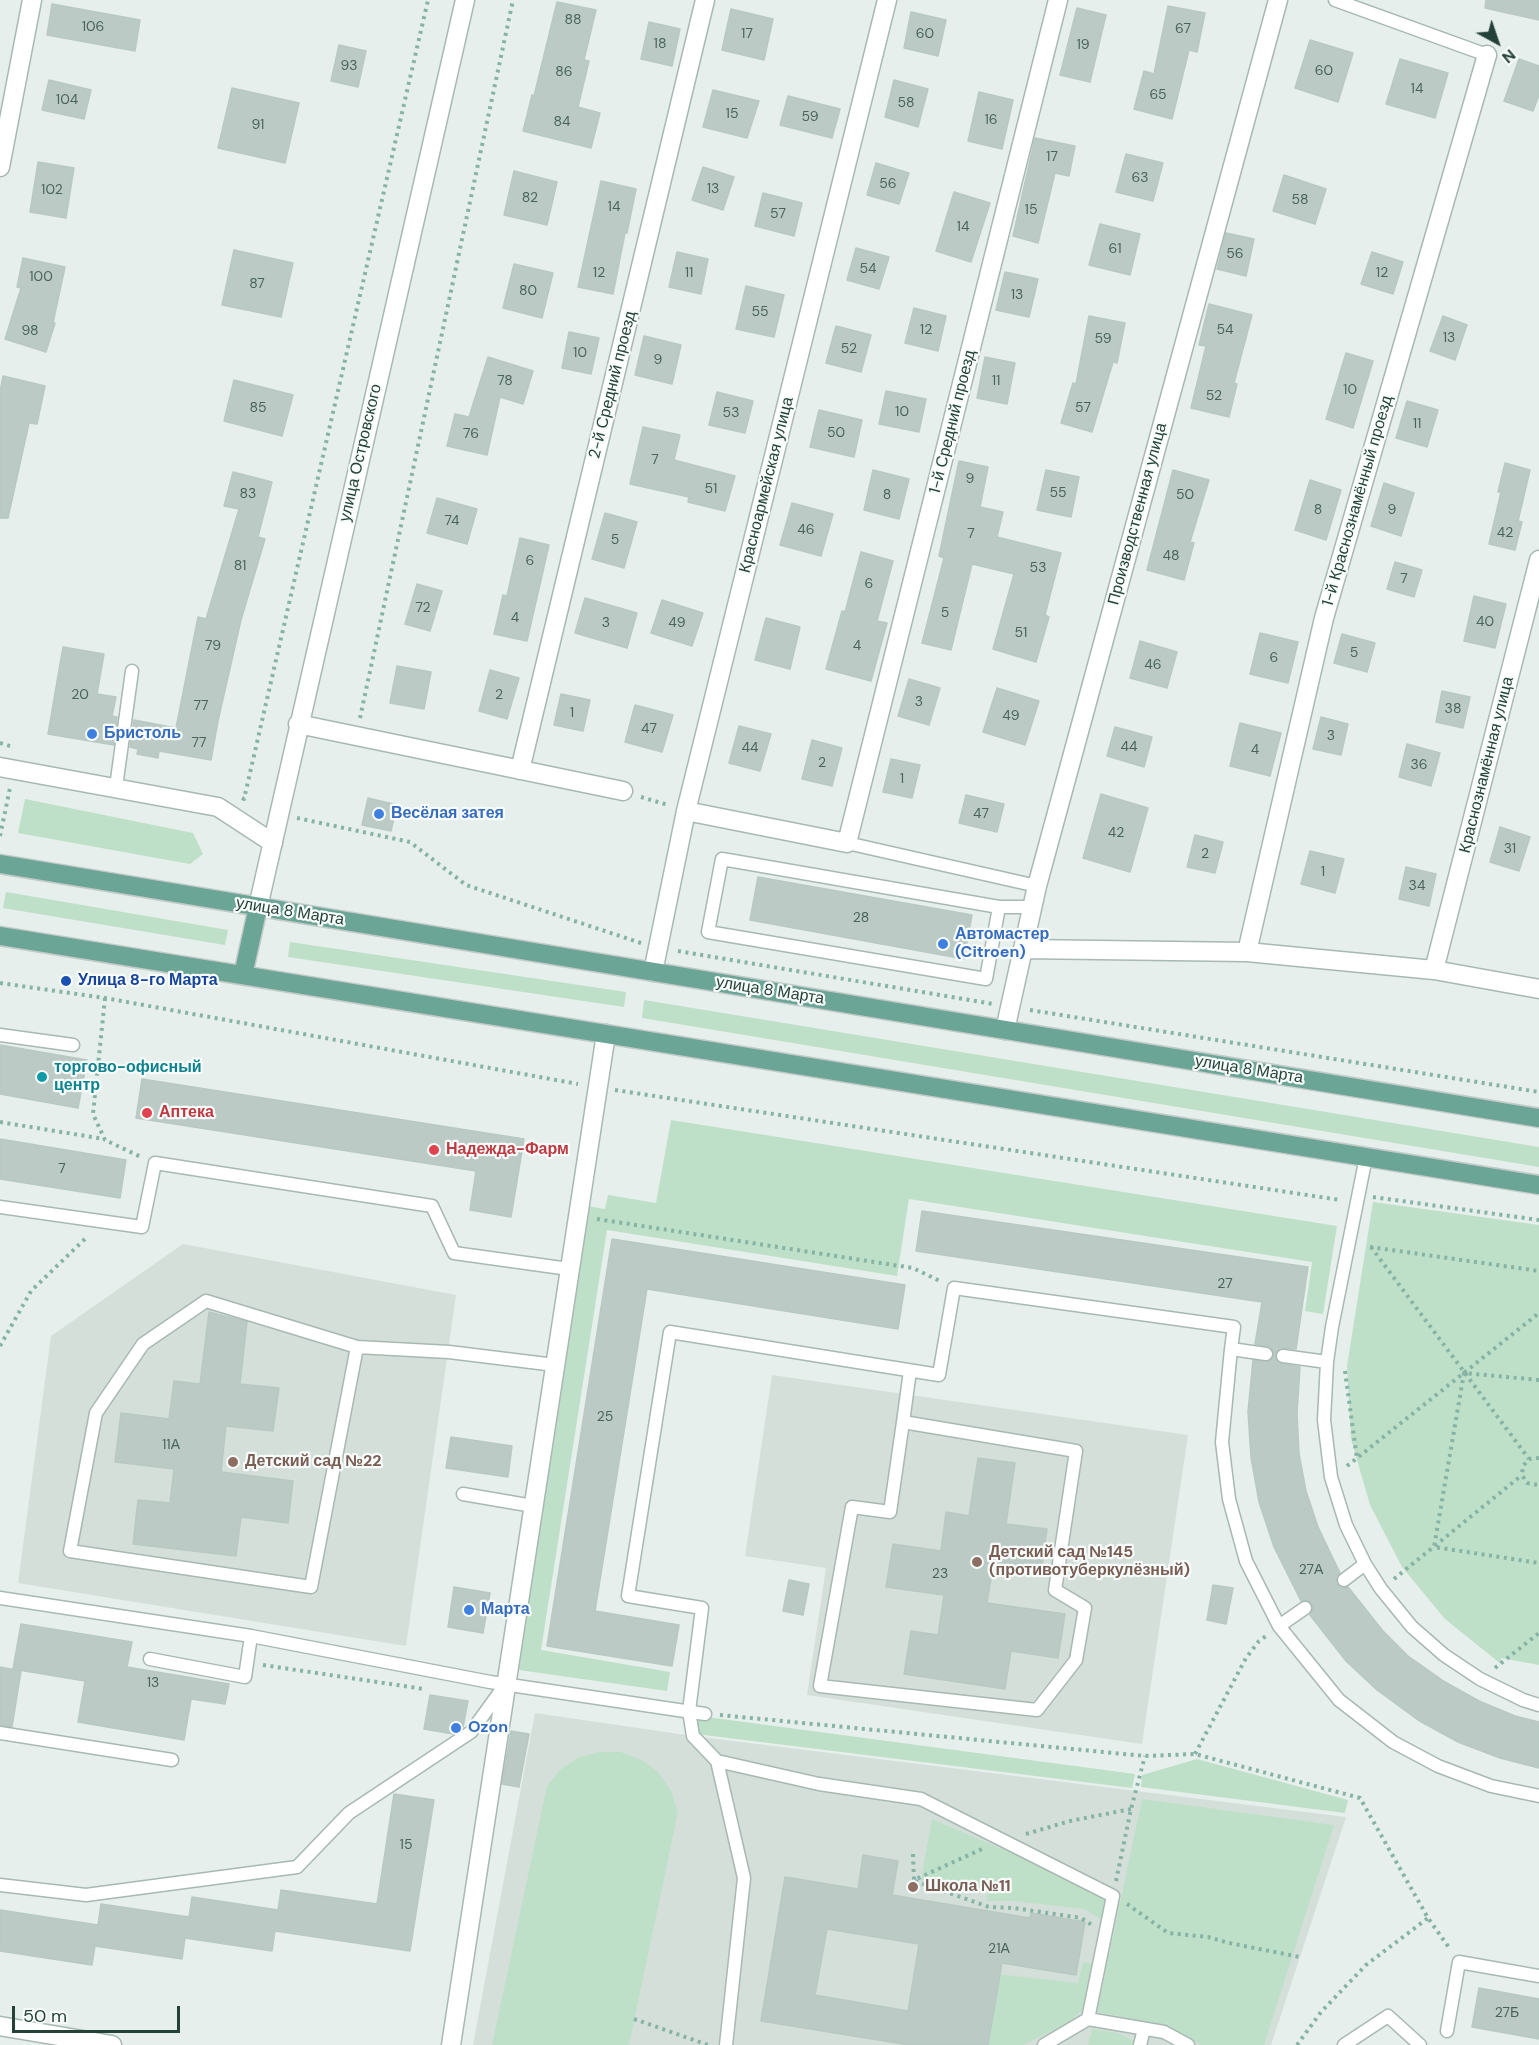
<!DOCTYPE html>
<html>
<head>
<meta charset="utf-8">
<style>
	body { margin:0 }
	#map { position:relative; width:1539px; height:2045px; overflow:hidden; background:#e6efeb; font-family:"DM Sans",sans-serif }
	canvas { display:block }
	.north { position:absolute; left:1467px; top:12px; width:60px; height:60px; -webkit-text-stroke:4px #f7fbf9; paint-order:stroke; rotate:140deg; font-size:16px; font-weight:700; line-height:24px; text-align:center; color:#24423a }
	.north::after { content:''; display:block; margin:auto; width:21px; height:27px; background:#24423a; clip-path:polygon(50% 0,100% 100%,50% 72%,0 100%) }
	.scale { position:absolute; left:12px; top:2006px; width:168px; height:27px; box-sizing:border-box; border:3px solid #24423a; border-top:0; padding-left:8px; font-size:18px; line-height:21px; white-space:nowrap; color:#24423a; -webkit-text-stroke:4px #f7fbf9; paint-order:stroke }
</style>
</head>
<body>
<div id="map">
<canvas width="1539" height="2045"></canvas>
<div class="north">N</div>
<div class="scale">50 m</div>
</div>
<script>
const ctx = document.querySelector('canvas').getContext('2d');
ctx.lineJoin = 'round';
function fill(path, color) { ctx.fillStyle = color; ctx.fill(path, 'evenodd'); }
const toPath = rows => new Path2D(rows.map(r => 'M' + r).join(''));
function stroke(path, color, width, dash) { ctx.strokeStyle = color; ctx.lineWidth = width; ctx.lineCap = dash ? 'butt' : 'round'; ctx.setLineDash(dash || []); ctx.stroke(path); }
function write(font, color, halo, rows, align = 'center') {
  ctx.font = font + ' "DM Sans",sans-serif'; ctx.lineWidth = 4.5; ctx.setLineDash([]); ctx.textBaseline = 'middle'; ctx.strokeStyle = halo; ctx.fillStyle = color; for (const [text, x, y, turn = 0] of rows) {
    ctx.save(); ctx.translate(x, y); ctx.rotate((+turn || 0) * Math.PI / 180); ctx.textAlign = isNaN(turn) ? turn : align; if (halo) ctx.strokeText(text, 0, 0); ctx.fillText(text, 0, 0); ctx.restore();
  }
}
const built = toPath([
	[183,1244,456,1295,406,1646,18,1583,51,1336],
	[772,1375,1188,1435,1142,1744,807,1695,826,1568,745,1556],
	[535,1713,693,1736,1346,1817,1271,2045,473,2045]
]);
const green = toPath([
	[25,799,193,833,203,854,190,864,18,833],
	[6,892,228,930,225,945,3,908],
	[290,942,626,992,624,1007,288,957],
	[644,1000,1539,1147,1539,1167,642,1018],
	[671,1120,1337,1226,1323,1314,1305,1311,1312,1262,909,1199,897,1276,607,1230,541,1650,670,1672,667,1691,519,1670,587,1206,605,1209,608,1195,656,1203],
	[1373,1202,1539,1225,1539,1665,1501,1658,1501,1664,1445,1619,1402,1567,1370,1505,1351,1439,1347,1366],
	[692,1715,1135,1774,1132,1788,696,1734],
	[600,1752,621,1752,642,1760,659,1773,671,1791,678,1812,629,2045,492,2045,547,1786,561,1769,579,1757],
	[1197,1759,1348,1800,1345,1813,1141,1787,1142,1775],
	[1142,1799,1334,1825,1264,2045,1201,2045,1163,2025,1097,2012],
	[932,1819,1037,1864,1107,1898,1104,1921,1084,1909,1014,1901,987,1901,988,1890,921,1880],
	[1083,1962,1095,1964,1086,2007,1067,2024,1023,2045,987,2045,997,1974,1078,1983],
	[1092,2029,1118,2033,1134,2041,1134,2045,1088,2045]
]);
const building = toPath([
	[1486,0,1539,0,1539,20,1485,8,1486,0],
	[557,2,596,10,584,60,589,61,578,107,600,113,591,148,523,131,532,95,534,96,557,2],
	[52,4,140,20,135,51,47,35,52,4],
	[1168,6,1205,13,1197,52,1189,50,1172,119,1134,109,1144,71,1154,74,1168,6],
	[1077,8,1106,15,1090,82,1060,75,1077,8],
	[731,9,773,19,764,60,722,50,731,9],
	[911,12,946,20,938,56,904,48,911,12],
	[649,22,680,29,672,66,641,59,649,22],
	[1310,40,1353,53,1338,102,1295,88,1310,40],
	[339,45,366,51,358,87,331,81,339,45],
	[1400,59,1448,73,1435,118,1386,104,1400,59],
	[1519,59,1539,66,1539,95,1533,111,1504,101,1519,59],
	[49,80,91,90,84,119,42,110,49,80],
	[894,80,928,89,918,127,885,117,894,80],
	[232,88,299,103,285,163,218,148,232,88],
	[713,90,759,101,747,138,703,127,713,90],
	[979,92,1013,100,1002,149,968,141,979,92],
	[788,96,840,109,832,138,780,125,788,96],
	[1035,138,1075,146,1069,176,1055,173,1038,243,1013,236,1035,138],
	[1126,154,1163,163,1153,201,1116,192,1126,154],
	[38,162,74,168,66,218,30,212,38,162],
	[876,163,909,173,899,204,867,195,876,163],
	[703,167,734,177,723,210,692,200,703,167],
	[514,171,557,182,547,225,504,215,514,171],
	[1284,175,1326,189,1315,224,1273,211,1284,175],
	[601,181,636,189,627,233,625,233,613,294,578,287,601,181],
	[954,192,990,203,971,262,936,251,954,192],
	[763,193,802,203,794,236,755,226,763,193],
	[1100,224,1140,234,1130,275,1089,265,1100,224],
	[1226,233,1254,239,1246,276,1217,269,1226,233],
	[856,248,889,257,879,289,847,280,856,248],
	[234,250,293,263,281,317,222,305,234,250],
	[677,252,708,259,701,294,669,287,677,252],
	[1372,252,1403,262,1393,294,1361,284,1372,252],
	[23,258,65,267,53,323,55,323,46,352,5,339,21,288,17,287,23,258],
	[514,264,553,273,542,318,503,308,514,264],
	[1005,272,1038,279,1029,317,996,310,1005,272],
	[746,286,784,295,774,337,736,329,746,286],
	[1209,304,1252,315,1234,383,1237,384,1229,417,1191,408,1206,346,1199,345,1209,304],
	[914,308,946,316,938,351,905,343,914,308],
	[1089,316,1125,323,1117,363,1113,362,1092,432,1061,423,1073,383,1076,384,1089,316],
	[1443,316,1467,325,1455,360,1430,351,1443,316],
	[836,326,871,335,861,372,826,363,836,326],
	[569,332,599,338,591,374,562,368,569,332],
	[644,336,681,345,672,384,635,375,644,336],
	[1346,353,1373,361,1353,428,1326,419,1346,353],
	[488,357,533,371,523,404,500,397,487,455,447,446,455,414,469,417,488,357],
	[985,357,1015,363,1007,404,977,398,985,357],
	[3,376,45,386,37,424,29,423,8,518,0,518,0,392,3,376],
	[234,380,293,395,282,436,224,421,234,380],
	[886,391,926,399,919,432,879,424,886,391],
	[717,392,753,401,745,433,709,425,717,392],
	[1407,401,1438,410,1427,447,1396,438,1407,401],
	[819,410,862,420,854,457,810,447,819,410],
	[643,427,680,435,674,460,735,476,725,511,688,502,689,497,630,484,643,427],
	[959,461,988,467,980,507,1003,512,997,537,1061,553,1045,615,1049,617,1036,662,993,649,1014,574,972,564,951,650,922,643,944,558,939,556,959,461],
	[1505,463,1530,470,1518,521,1522,522,1515,550,1489,544,1501,492,1498,492,1505,463],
	[873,470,909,479,899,519,864,510,873,470],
	[1046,470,1079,477,1071,517,1037,510,1046,470],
	[1173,470,1209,480,1190,542,1194,543,1184,580,1147,570,1173,470],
	[233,472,272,482,258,537,265,539,241,620,218,721,211,760,159,751,158,758,137,754,138,749,130,747,134,720,176,728,198,617,206,619,239,509,224,506,233,472],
	[1310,480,1341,490,1326,540,1295,530,1310,480],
	[1384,483,1414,493,1401,536,1371,526,1384,483],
	[437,498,477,509,467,544,427,533,437,498],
	[792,503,833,514,821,556,780,545,792,503],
	[605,513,637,522,624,568,592,559,605,513],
	[520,538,549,545,527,641,494,634,503,595,507,596,520,538],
	[861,552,893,561,877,621,887,623,871,681,826,669,842,611,845,612,861,552],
	[1395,562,1422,570,1414,597,1387,589,1395,562],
	[417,584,442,591,430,631,405,624,417,584],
	[1474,596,1506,604,1495,648,1464,641,1474,596],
	[585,598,637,613,627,648,575,633,585,598],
	[662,600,703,613,692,646,651,633,662,600],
	[766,618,800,627,790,669,755,660,766,618],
	[1260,633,1298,642,1288,683,1250,674,1260,633],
	[1342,634,1375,643,1367,672,1334,663,1342,634],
	[1140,641,1177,652,1167,688,1130,678,1140,641],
	[63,647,104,654,97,694,116,697,112,716,117,717,114,745,48,734,63,647],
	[397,666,431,672,424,709,390,703,397,666],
	[490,670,519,678,507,719,479,711,490,670],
	[909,679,940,688,929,725,898,716,909,679],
	[997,688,1039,701,1025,745,983,732,997,688],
	[1442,691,1470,697,1463,728,1436,722,1442,691],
	[561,694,590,700,583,731,554,725,561,694],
	[635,705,673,715,662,752,625,742,635,705],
	[1321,717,1348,724,1341,755,1313,749,1321,717],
	[1240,723,1281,733,1270,776,1230,766,1240,723],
	[739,726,771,734,760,771,729,763,739,726],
	[1115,727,1152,737,1144,767,1107,756,1115,727],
	[812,740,842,748,832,786,802,779,812,740],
	[1407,744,1440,753,1431,786,1399,777,1407,744],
	[891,759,920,765,912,798,883,792,891,759],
	[1101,794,1148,808,1130,872,1083,858,1101,794],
	[966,795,1004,804,997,832,959,823,966,795],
	[368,798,397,805,391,831,362,825,368,798],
	[1500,827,1530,837,1519,871,1490,862,1500,827],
	[1195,835,1223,842,1215,873,1187,867,1195,835],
	[1310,851,1344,859,1335,893,1301,884,1310,851],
	[1406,867,1436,874,1429,906,1399,899,1406,867],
	[758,877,972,915,964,959,750,920,758,877],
	[0,1045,87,1060,78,1108,0,1094,0,1045],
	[142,1079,524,1139,511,1217,470,1210,476,1171,136,1118,142,1079],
	[0,1139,126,1160,120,1198,0,1179,0,1139],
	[922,1211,1308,1267,1296,1349,1280,1348,1275,1355,1278,1363,1300,1367,1297,1413,1299,1454,1306,1491,1318,1527,1340,1573,1336,1577,1337,1584,1341,1588,1348,1587,1383,1631,1408,1656,1445,1682,1479,1701,1515,1716,1539,1722,1539,1768,1500,1758,1458,1742,1418,1720,1377,1690,1346,1661,1310,1615,1313,1608,1311,1603,1305,1600,1301,1601,1274,1547,1259,1502,1251,1457,1248,1412,1253,1360,1269,1362,1274,1355,1271,1347,1255,1344,1262,1302,916,1251,922,1211],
	[612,1239,905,1285,898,1329,647,1289,595,1611,679,1625,672,1666,547,1646,612,1239],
	[209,1312,247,1322,240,1384,279,1388,273,1431,226,1426,221,1472,293,1481,288,1523,241,1517,236,1556,133,1544,138,1500,170,1503,174,1469,115,1462,121,1413,169,1419,174,1381,200,1384,209,1312],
	[451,1437,512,1446,508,1477,446,1468,451,1437],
	[978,1458,1015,1463,1006,1524,1047,1529,1041,1573,993,1566,987,1603,1065,1614,1058,1658,1011,1651,1005,1689,904,1674,911,1631,938,1635,944,1595,886,1587,893,1544,941,1551,946,1512,969,1516,978,1458],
	[789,1580,809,1584,803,1615,783,1611,789,1580],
	[1213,1585,1233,1588,1226,1624,1207,1620,1213,1585],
	[454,1587,490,1593,483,1633,448,1627,454,1587],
	[21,1624,132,1642,127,1667,229,1684,225,1704,191,1699,184,1740,78,1722,85,1681,13,1669,21,1624],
	[0,1667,21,1671,12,1727,0,1725,0,1667],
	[430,1695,468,1701,463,1727,453,1734,424,1729,430,1695],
	[511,1731,529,1734,519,1787,502,1784,511,1731],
	[394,1794,434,1800,410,1951,275,1931,272,1951,185,1938,182,1959,95,1946,92,1965,0,1951,0,1910,98,1925,101,1904,189,1917,192,1897,278,1910,281,1890,377,1904,394,1794],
	[863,1855,898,1861,892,1895,1030,1918,1031,1913,1085,1922,1076,1975,1002,1963,988,2045,909,2045,761,2021,785,1877,858,1889,863,1855],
	[827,1929,919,1944,908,2011,815,1995,827,1929],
	[1479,1988,1539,1999,1539,2039,1472,2027,1479,1988]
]);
const path = toPath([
	[360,718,513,0],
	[0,743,13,747],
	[641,797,668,805],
	[242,798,244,799,428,0],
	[297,818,410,842,466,885,641,943],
	[0,836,10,788],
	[678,951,993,1004],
	[0,983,105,998,578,1084],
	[105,998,93,1114,105,1140,141,1157],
	[1030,1010,1539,1092],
	[615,1090,1340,1200],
	[0,1122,104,1139],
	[1373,1197,1539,1220],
	[597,1219,913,1268,940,1281],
	[1370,1247,1539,1271],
	[1371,1247,1529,1459],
	[0,1346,31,1291,88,1236],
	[1345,1371,1357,1459],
	[1539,1380,1464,1373,1434,1547,1539,1563],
	[1539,1458,1529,1459,1523,1466,1522,1475,1527,1483,1539,1485],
	[1347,1466,1539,1313],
	[1394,1579,1522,1475],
	[263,1665,424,1689],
	[1495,1668,1539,1633],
	[720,1715,1145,1756,1195,1754,1360,1798,1428,1918,1450,1949],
	[1195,1754,1246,1658,1259,1641,1266,1636],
	[1026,1834,1070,1821,1131,1809],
	[913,1854,914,1880,982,1849],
	[915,1881,989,1907,1014,1908,1081,1918,1092,1925],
	[1116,1881,1131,1809,1145,1756],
	[1127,1904,1168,1933,1208,1937,1229,1943,1300,1957],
	[634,2019,708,2045],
	[1297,2045,1321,2012,1366,1965,1428,1918]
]);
const service = toPath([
	[1335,0,1487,55],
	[116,787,132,671],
	[847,843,1037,886],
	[999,907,986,979,708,932,722,859,999,907,1033,907],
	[0,1035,73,1045],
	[1366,1157,1332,1327,1327,1362,1324,1420,1331,1477,1346,1525,1365,1564,1381,1589,1412,1627,1444,1655,1480,1679,1523,1700,1539,1705],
	[0,1207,142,1227,155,1163,432,1206,454,1253,569,1269],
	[357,1347,206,1301,143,1344,96,1413,70,1551,311,1587,357,1347,449,1352,555,1365],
	[1231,1349,1222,1442,1229,1499,1246,1561,1279,1626,1339,1700,1393,1742,1438,1766,1491,1786,1539,1796],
	[1283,1356,1327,1362],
	[903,1422,890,1512,852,1507,820,1686,1037,1710,1076,1660,1085,1608,1055,1590,1076,1451,903,1422,910,1371],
	[463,1494,533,1506],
	[1344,1580,1365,1564],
	[0,1598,251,1636,490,1682,705,1714],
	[1279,1626,1305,1608],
	[150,1659,245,1677,251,1636],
	[0,1733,172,1760],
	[717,1761,744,1878,726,2045],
	[0,1885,86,1895,297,1867,349,1813,471,1732,505,1685],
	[1088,2019,1113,1896,921,1799,819,1784,717,1761,693,1736,689,1711,702,1608,628,1596,670,1332,939,1375,954,1288,1234,1327,1231,1349,1266,1354],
	[1447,2031,1459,1962,1539,1976],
	[1044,2045,1088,2019,1164,2032,1188,2045],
	[1140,2045,1144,2029],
	[1344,2045,1388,2016,1420,2045]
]);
const minor = toPath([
	[0,167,32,0],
	[298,724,623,791],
	[0,767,218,807,273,843],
	[520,770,705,0],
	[686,811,847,843,1058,0],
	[1023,949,1247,952,1434,970,1539,989],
	[1247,952,1324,618,1487,55],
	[1434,970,1539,560],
	[653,972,686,811,887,0],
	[1005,1030,1037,886,1278,0],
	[0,2026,112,2045],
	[451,2045,606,1034]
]);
const tertiary = toPath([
	[258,907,465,0]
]);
const primary = toPath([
	[0,864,1539,1118],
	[0,936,1539,1185],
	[243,975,258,907]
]);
const markers = [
	[92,734,6,"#3f7fe0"],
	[379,814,6,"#3f7fe0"],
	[943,944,6,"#3f7fe0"],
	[66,981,6,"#1a4fb4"],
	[42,1077,6,"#0f9aa8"],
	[147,1113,6,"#e0444e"],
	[434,1150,6,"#e0444e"],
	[233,1462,6,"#8d6e63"],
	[977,1562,6,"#8d6e63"],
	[469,1610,6,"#3f7fe0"],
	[456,1728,6,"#3f7fe0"],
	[913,1887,6,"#8d6e63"]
];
const numberNames = [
	["88",573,20],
	["106",93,27],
	["67",1183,29],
	["17",747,34],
	["60",925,34],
	["18",660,44],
	["19",1083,45],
	["93",349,66],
	["60",1324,71],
	["86",564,72],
	["14",1417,89],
	["65",1158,95],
	["104",67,100],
	["58",906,103],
	["15",732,114],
	["59",810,117],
	["16",991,120],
	["84",562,122],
	["91",258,125],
	["17",1052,157],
	["63",1140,178],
	["56",888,184],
	["13",713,189],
	["102",52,190],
	["82",530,198],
	["58",1300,200],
	["14",614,207],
	["15",1031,210],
	["57",778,214],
	["14",963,227],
	["61",1115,249],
	["56",1235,254],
	["54",868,269],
	["12",599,273],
	["11",689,273],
	["12",1382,273],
	["100",41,277],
	["87",257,284],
	["80",528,291],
	["13",1017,295],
	["55",760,312],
	["12",926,330],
	["54",1225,330],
	["98",30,331],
	["13",1449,338],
	["59",1103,339],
	["52",849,349],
	["10",580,353],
	["9",658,360],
	["78",505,381],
	["11",996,381],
	["10",1350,390],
	["52",1214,396],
	["85",258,408],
	["57",1083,408],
	["10",902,412],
	["53",731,413],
	["11",1417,424],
	["50",836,433],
	["76",471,434],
	["7",655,460],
	["9",970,479],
	["51",711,489],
	["55",1058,493],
	["83",248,494],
	["8",887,495],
	["50",1185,495],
	["8",1318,510],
	["9",1392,510],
	["74",452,521],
	["46",806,530],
	["42",1505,533],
	["7",971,534],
	["5",615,540],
	["48",1171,556],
	["6",530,561],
	["81",240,566],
	["53",1038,568],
	["7",1404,579],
	["6",869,584],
	["72",423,608],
	["5",945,613],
	["4",515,618],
	["40",1485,622],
	["3",606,623],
	["49",677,623],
	["51",1021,633],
	["79",213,646],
	["4",857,646],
	["5",1354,653],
	["6",1274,658],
	["46",1153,665],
	["20",80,695],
	["2",499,695],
	["3",919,702],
	["77",201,706],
	["38",1453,709],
	["1",572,713],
	["49",1011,716],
	["47",649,729],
	["3",1331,736],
	["77",199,743],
	["44",1129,747],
	["44",750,748],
	["4",1255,750],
	["2",822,763],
	["36",1419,765],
	["1",902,779],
	["47",981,814],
	["42",1116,833],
	["31",1510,849],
	["2",1205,854],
	["1",1323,872],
	["34",1417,886],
	["28",861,918],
	["7",62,1169],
	["27",1225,1284],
	["25",605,1417],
	["11А",171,1445],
	["27А",1311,1570],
	["23",940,1574],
	["13",153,1683],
	["15",406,1845],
	["21А",999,1949],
	["27Б",1507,2013]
];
const streetNames = [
	["2-й Средний проезд",613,385,-76],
	["1-й Средний проезд",953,422,-76],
	["улица Островского",361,453,-77],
	["Красноармейская улица",767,485,-76],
	["1-й Краснознамённый проезд",1358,501,-74],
	["Производственная улица",1138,514,-75],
	["Краснознамённая улица",1487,765,-76],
	["улица 8 Марта",290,912,9],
	["улица 8 Марта",770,991,9],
	["улица 8 Марта",1249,1070,9]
];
const shopNames = [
	["Бристоль",104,734],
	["Весёлая затея",391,814],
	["Автомастер",955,935],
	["(Citroen)",955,953],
	["Марта",481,1610],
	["Ozon",468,1728]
];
const transitNames = [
	["Улица 8-го Марта",78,981]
];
const cultureNames = [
	["торгово-офисный",54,1068],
	["центр",54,1086]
];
const healthNames = [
	["Аптека",159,1113],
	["Надежда-Фарм",446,1150]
];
const educationNames = [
	["Детский сад №22",245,1462],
	["Детский сад №145",989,1553],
	["(противотуберкулёзный)",989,1571],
	["Школа №11",925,1887]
];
fill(built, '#d4dfda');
fill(green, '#bfe0c8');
fill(building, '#bbcac4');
stroke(building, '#b8c9c2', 1.5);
stroke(service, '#a8b8b2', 15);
stroke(minor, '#a8b8b2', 21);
stroke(tertiary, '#a8b8b2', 21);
stroke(primary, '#c2cac8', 21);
stroke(path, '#86b3a5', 4, [3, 4.5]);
stroke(service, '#fff', 12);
stroke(minor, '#fff', 18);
stroke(tertiary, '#fff', 18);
stroke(primary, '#6aa596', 18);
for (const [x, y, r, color] of markers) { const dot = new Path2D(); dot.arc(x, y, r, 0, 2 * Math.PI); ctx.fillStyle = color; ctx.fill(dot); stroke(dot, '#f7fbf9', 2); }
write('14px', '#4a645c', null, numberNames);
write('16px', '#24423a', '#f7fbf9', streetNames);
write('bold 16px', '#366cbe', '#f7fbf9', shopNames, 'left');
write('bold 16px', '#164399', '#f7fbf9', transitNames, 'left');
write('bold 16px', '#0d838f', '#f7fbf9', cultureNames, 'left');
write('bold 16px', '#be3a42', '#f7fbf9', healthNames, 'left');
write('bold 16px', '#785e54', '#f7fbf9', educationNames, 'left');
</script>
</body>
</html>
